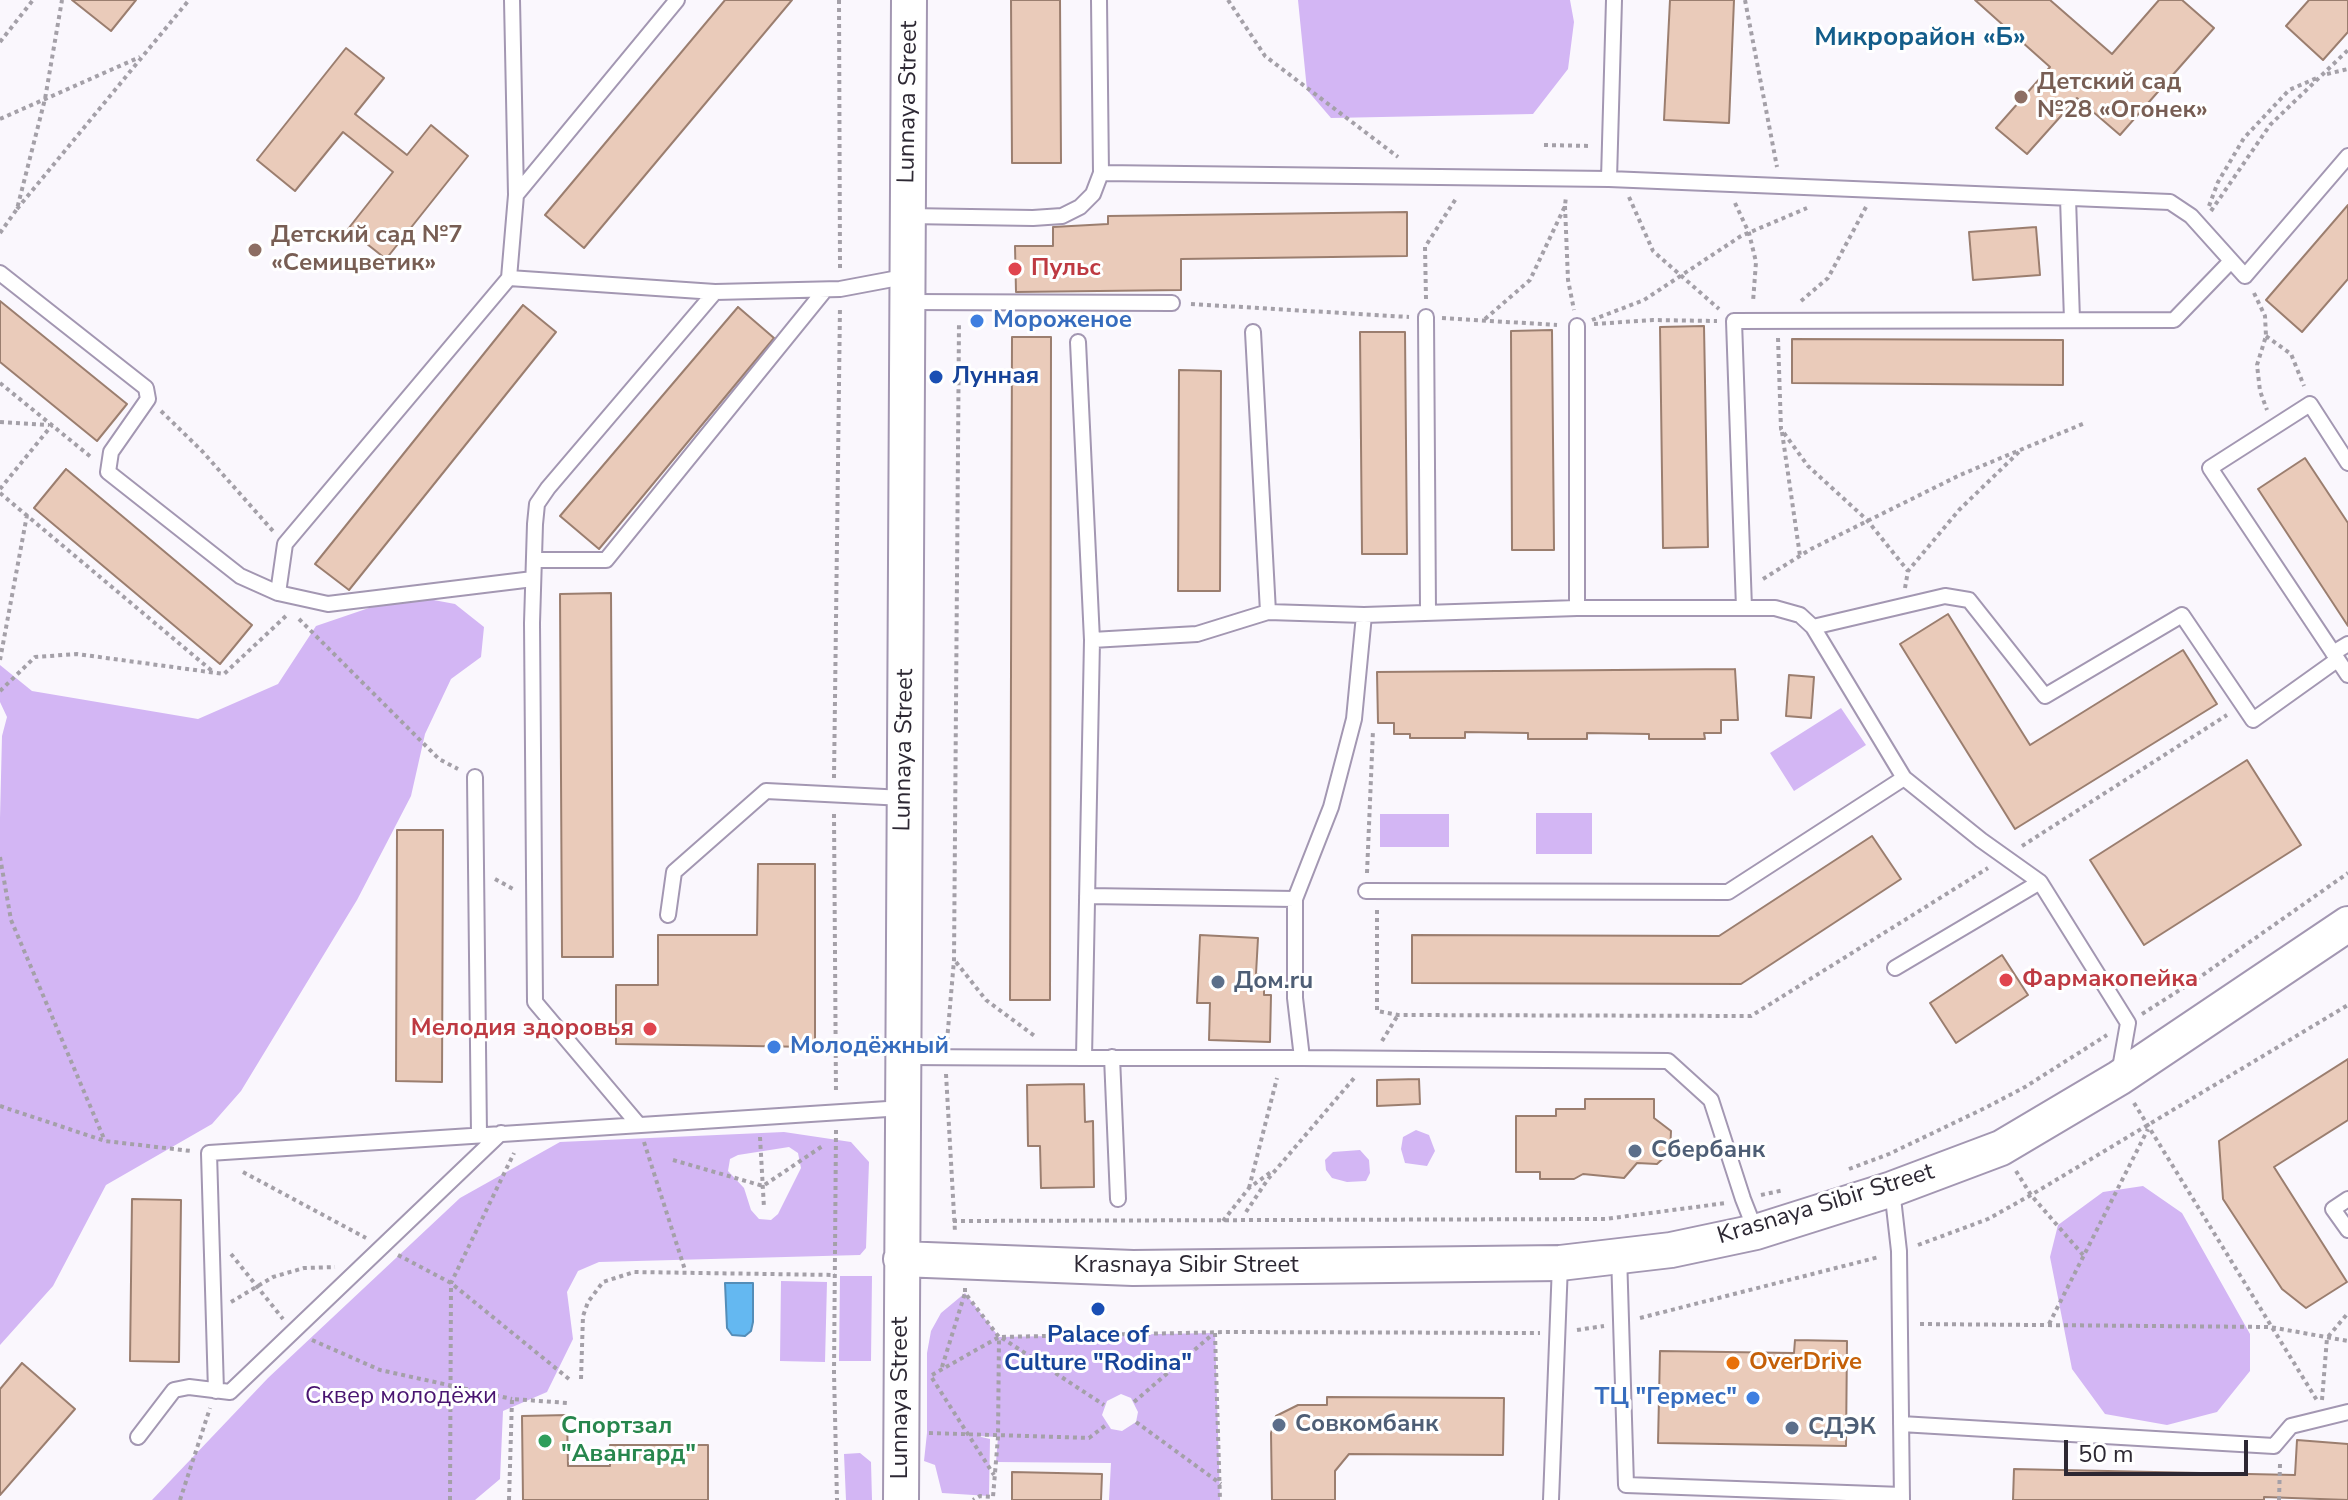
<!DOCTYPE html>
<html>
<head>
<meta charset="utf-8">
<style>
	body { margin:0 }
	#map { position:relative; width:2348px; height:1500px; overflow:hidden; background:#faf7fd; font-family:"Nunito Sans",sans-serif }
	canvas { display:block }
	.scale { position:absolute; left:2064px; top:1440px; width:184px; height:36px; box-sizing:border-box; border:4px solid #2d2833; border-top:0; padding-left:10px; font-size:24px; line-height:28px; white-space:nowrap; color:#2d2833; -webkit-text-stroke:6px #fff; paint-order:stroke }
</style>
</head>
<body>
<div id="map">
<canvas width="2348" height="1500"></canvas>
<div class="scale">50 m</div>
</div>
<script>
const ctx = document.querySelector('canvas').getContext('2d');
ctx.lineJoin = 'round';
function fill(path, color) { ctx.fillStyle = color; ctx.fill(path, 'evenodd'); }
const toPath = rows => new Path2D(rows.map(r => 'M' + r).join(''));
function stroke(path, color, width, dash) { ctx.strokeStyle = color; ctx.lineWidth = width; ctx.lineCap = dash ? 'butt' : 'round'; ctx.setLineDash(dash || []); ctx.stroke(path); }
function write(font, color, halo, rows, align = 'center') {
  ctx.font = font + ' "Nunito Sans",sans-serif'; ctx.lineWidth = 6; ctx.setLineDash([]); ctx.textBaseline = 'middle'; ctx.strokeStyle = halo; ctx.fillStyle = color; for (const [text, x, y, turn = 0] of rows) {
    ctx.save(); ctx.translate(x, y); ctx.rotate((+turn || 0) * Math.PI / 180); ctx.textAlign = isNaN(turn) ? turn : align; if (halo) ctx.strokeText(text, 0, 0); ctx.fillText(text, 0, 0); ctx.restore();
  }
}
const green = toPath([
	[1298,0,1570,0,1574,22,1568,69,1533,114,1331,118,1307,90],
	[407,595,455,604,484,627,481,657,451,679,425,734,411,796,357,900,241,1091,212,1124,106,1185,53,1286,0,1345,0,818,2,736,7,717,0,702,0,665,32,691,198,719,278,684,316,626],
	[1841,708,1866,745,1794,791,1770,753],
	[1536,813,1592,813,1592,854,1536,854],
	[1380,814,1449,814,1449,847,1380,847],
	[1416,1130,1429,1135,1435,1151,1427,1166,1405,1163,1401,1149,1403,1137],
	[784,1132,851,1142,869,1162,866,1248,860,1255,599,1262,578,1271,567,1292,573,1339,547,1392,503,1411,500,1479,475,1500,152,1500,268,1378,460,1198,560,1142],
	[789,1147,798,1153,801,1168,778,1214,771,1220,759,1219,751,1210,744,1188,728,1171,730,1159,738,1155],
	[1360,1150,1369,1160,1370,1173,1366,1181,1347,1182,1332,1178,1326,1170,1325,1160,1333,1152],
	[2143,1186,2182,1213,2250,1334,2250,1371,2217,1412,2167,1425,2105,1414,2072,1369,2050,1257,2058,1225,2103,1192],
	[840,1276,872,1276,871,1361,839,1361],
	[781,1281,827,1282,825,1362,780,1361],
	[965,1293,999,1337,1215,1333,1220,1500,1109,1500,1111,1463,996,1462,998,1437,977,1436,990,1439,989,1496,942,1493,935,1465,924,1461,927,1433,927,1353,931,1331,941,1313],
	[1121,1394,1131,1398,1138,1412,1136,1422,1122,1431,1111,1429,1102,1415,1107,1401],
	[860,1453,871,1462,872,1500,846,1500,844,1454]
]);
const water = toPath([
	[725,1283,753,1283,753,1322,751,1331,745,1336,732,1335,727,1328,725,1283]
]);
const building = toPath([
	[72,0,136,0,111,31,72,0],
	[725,0,792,0,584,248,545,215,725,0],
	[1011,0,1060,0,1061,163,1012,163,1011,0],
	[1670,0,1734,0,1729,123,1664,120,1670,0],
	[1975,0,2050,0,2112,54,2159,0,2182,0,2214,28,2120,135,2077,98,2027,154,1996,128,2050,67,1975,0],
	[2309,0,2348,0,2348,32,2323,60,2286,26,2309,0],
	[346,48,384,78,355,114,407,155,431,125,468,156,386,259,348,229,393,172,343,132,295,191,257,160,346,48],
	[2348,205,2348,279,2302,332,2266,300,2348,205],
	[1407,212,1407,256,1181,259,1181,290,1016,292,1015,246,1053,246,1053,227,1108,224,1108,216,1407,212],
	[2036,227,2040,275,1973,280,1969,232,2036,227],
	[0,301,127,404,97,441,0,362,0,301],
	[523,305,556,332,349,590,315,564,523,305],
	[738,307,774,338,599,549,560,516,738,307],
	[1704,326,1708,547,1663,548,1660,327,1704,326],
	[1552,330,1554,550,1512,550,1511,331,1552,330],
	[1360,332,1405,332,1407,554,1362,554,1360,332],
	[1012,337,1051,337,1050,1000,1010,1000,1012,337],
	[1792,339,2063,340,2063,385,1792,383,1792,339],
	[1179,370,1221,371,1220,591,1178,591,1179,370],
	[2305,458,2348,523,2348,626,2258,489,2305,458],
	[66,469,252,625,220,664,34,508,66,469],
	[611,593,613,957,562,957,560,594,611,593],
	[1948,614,2030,745,2183,650,2217,704,2015,829,1900,644,1948,614],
	[1735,669,1738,720,1721,720,1721,733,1704,733,1705,739,1649,739,1649,734,1587,733,1587,739,1528,739,1528,733,1465,732,1465,738,1410,738,1410,734,1394,734,1394,723,1378,723,1377,672,1735,669],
	[1789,675,1814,677,1811,718,1786,716,1789,675],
	[2247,760,2301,845,2144,945,2090,860,2247,760],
	[397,830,443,830,442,1082,396,1081,397,830],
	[1872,836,1901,879,1741,984,1412,983,1412,935,1719,936,1872,836],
	[758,864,815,864,815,1047,616,1044,616,985,658,985,658,935,757,935,758,864],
	[1200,935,1258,938,1256,974,1264,975,1264,995,1271,995,1270,1042,1209,1040,1210,1003,1197,1003,1200,935],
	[2002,955,2028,995,1956,1043,1930,1003,2002,955],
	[2348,1059,2348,1120,2274,1167,2347,1282,2306,1308,2282,1289,2223,1199,2219,1141,2348,1059],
	[1419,1079,1420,1104,1377,1106,1377,1080,1419,1079],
	[1084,1084,1085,1122,1093,1121,1094,1187,1041,1188,1040,1146,1028,1146,1027,1085,1084,1084],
	[1585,1099,1654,1099,1654,1118,1671,1131,1670,1152,1657,1164,1637,1163,1624,1178,1583,1174,1574,1179,1540,1179,1540,1172,1516,1172,1516,1116,1556,1116,1556,1109,1585,1109,1585,1099],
	[132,1199,181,1200,179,1362,130,1361,132,1199],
	[1795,1340,1847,1341,1846,1446,1658,1443,1660,1351,1794,1353,1795,1340],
	[22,1363,75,1409,0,1495,0,1389,22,1363],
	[1327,1397,1504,1398,1503,1455,1349,1454,1335,1471,1335,1500,1272,1500,1271,1433,1276,1416,1298,1405,1327,1405,1327,1397],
	[567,1415,568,1466,610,1466,610,1445,708,1445,708,1500,523,1500,522,1416,567,1415],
	[2297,1440,2348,1444,2348,1500,2264,1497,2264,1500,2013,1500,2014,1469,2295,1475,2297,1440],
	[1012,1472,1102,1474,1101,1500,1012,1500,1012,1472]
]);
const path = toPath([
	[839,0,840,270],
	[1228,0,1265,56,1398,157],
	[1745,0,1777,167],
	[0,42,33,0],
	[2327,74,2348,69],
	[0,119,140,57],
	[1544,145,1590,146],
	[1629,197,1653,251,1719,309],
	[1735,203,1749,233,1756,262,1753,302],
	[1565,206,1568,280,1574,310],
	[2209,206,2218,182,2244,138,2289,90,2319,77],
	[17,209,189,0],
	[2211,211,2270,125,2348,50],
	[0,233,17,209,45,99,62,0],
	[2254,293,2265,316,2266,336,2257,365,2260,391,2267,410],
	[1426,299,1425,247,1457,197],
	[1801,301,1828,278,1866,207],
	[1191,304,1409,317],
	[1442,318,1557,325],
	[1485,319,1530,280,1565,206,1566,196],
	[1592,320,1644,300,1741,236,1807,208],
	[1594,324,1653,320,1717,321],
	[2266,336,2291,354,2304,386],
	[1778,338,1781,429,1808,466,1867,520,1908,571],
	[0,383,91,457],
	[161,411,202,451,273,531],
	[0,422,49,425],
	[1782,432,1800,556],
	[0,489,52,425],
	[0,493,212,671],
	[1763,579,1811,549,1960,475,2085,423],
	[1905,588,1908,571,1959,510,2021,450],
	[299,619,439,759,458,769],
	[0,660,27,515],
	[0,691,35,657,77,654,224,674,287,615],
	[834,778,840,306],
	[834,814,836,1094],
	[2022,846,2227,715],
	[0,857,11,920,105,1141],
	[1367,873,1373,730],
	[495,879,515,890],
	[1377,910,1377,1011,1398,1015,1751,1016,1988,868],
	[956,962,986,1000,1036,1037],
	[2142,1014,2197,979,2348,873],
	[947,1041,954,960,959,322],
	[1382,1041,1398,1015],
	[946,1074,955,1232],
	[2134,1103,2318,1402],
	[0,1106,105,1141,191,1151],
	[836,1130,834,1373,837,1500],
	[760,1137,764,1208],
	[644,1142,685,1270],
	[673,1160,763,1186,824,1145],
	[1849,1169,1889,1154,1985,1108,2025,1087,2107,1035],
	[2016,1171,2031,1195,2083,1255],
	[243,1172,366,1238],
	[1249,1188,1277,1078],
	[1761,1195,1784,1190],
	[1246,1212,1268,1179,1355,1077],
	[953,1221,1605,1219,1726,1203],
	[1223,1221,1249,1188,1271,1172],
	[1918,1245,1988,1219,2031,1195,2348,1005],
	[231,1254,283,1319],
	[398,1255,451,1283,569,1379],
	[965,1288,965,1293,999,1337,998,1437,993,1497,980,1496,973,1500],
	[231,1302,273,1277,304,1268,335,1267],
	[1640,1318,1879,1257],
	[1920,1324,2270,1327,2348,1341],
	[2049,1324,2148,1129],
	[1577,1330,1604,1326],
	[1215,1333,1220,1500],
	[1002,1338,1104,1405],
	[312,1340,380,1370,512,1399],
	[942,1367,965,1293],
	[932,1375,999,1337,1227,1332,1540,1333],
	[932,1378,994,1475],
	[581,1379,583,1316,588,1302,603,1282,634,1272,835,1275],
	[2322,1400,2327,1338,2348,1313],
	[1134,1402,1213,1334],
	[1136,1422,1221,1484],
	[929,1433,1089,1438,1106,1425],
	[180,1500,210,1408],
	[450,1500,451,1283,514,1153],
	[509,1500,512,1399,568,1403],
	[2279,1500,2280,1464]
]);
const service = toPath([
	[1101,173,1609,179,2170,202,2191,216,2245,276,2348,156],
	[1609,179,1614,0],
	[516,195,677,0],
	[2068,198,2072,320],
	[908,216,1033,218,1062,216,1080,207,1093,194,1101,173,1099,0],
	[0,273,146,388,148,399,111,452,108,472,240,576,278,593,328,604,533,579],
	[509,278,516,195,512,0],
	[909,302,1172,303],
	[1426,317,1428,612],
	[1577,326,1577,608],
	[2348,463,2310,404,2210,468,2348,675],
	[534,560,606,560,825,290],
	[278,593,285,544,509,278,715,292,840,289,909,276],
	[1744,608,1775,608,1800,615,1813,627,1904,778,1981,840,2040,882,2128,1023,2119,1074],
	[1364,615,1577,608,1744,608,1734,321,2174,320,2231,261],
	[1813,627,1945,596,1969,600,2045,696,2182,615,2253,720,2337,660],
	[1092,640,1197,634,1268,612],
	[2333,653,2348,644],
	[475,777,479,1135],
	[1366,891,1728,892,1904,778],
	[1087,896,1295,899],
	[668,915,674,872,766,791,904,798],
	[1895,968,2040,882],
	[904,1057,1084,1058,1092,640,1078,342],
	[1112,1057,1118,1199],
	[1084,1058,1302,1058,1295,998,1295,899,1331,807,1354,719,1364,615,1268,612,1253,332],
	[1302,1058,1668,1061,1711,1100,1743,1199,1756,1232],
	[638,1124,535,1002,532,623,535,524,537,504,548,488,715,292],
	[1892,1189,1899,1251,1902,1500],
	[2348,1199,2333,1209,2348,1230],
	[1619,1254,1626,1485,1902,1495],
	[216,1391,209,1153,903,1108],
	[1901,1424,2274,1446,2291,1426,2348,1412],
	[138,1437,174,1390,189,1387,230,1392,501,1133],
	[1551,1500,1560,1264]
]);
const tertiary = toPath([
	[901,1259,1133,1268,1560,1263,1671,1250,1756,1232,1892,1189,2001,1148,2119,1078,2348,924],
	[901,1500,909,0]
]);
const markers = [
	[2021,97,8,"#8d6e63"],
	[255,250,8,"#8d6e63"],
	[1015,269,8,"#e0444e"],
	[977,321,8,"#3f7fe0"],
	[936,377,8,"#1a4fb4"],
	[2006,980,8,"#e0444e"],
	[1218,982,8,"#5c6f8a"],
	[650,1029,8,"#e0444e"],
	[774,1047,8,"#3f7fe0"],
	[1635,1151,8,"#5c6f8a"],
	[1098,1309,8,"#1a4fb4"],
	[1733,1363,8,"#e8710a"],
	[1753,1398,8,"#3f7fe0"],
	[1279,1425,8,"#5c6f8a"],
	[1792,1428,8,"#5c6f8a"],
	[545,1441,8,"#2e9e5b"]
];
const educationNames = [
	["Детский сад",2037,83],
	["№28 «Огонек»",2037,111],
	["Детский сад №7",271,236],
	["«Семицветик»",271,264]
];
const streetNames = [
	["Lunnaya Street",909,102,-89],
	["Lunnaya Street",905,750,-89],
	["Krasnaya Sibir Street",1826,1205,-17],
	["Krasnaya Sibir Street",1186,1266],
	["Lunnaya Street",901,1398,-90]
];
const healthNames = [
	["Пульс",1031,269],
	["Фармакопейка",2022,980],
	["Мелодия здоровья",634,1029,"right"]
];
const shopNames = [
	["Мороженое",993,321],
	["Молодёжный",790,1047],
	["ТЦ \"Гермес\"",1737,1398,"right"]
];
const transitNames = [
	["Лунная",952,377],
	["Palace of",1098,1336,"center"],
	["Culture \"Rodina\"",1098,1364,"center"]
];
const serviceNames = [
	["Дом.ru",1234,982],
	["Сбербанк",1651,1151],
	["Совкомбанк",1295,1425],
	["СДЭК",1808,1428]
];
const foodNames = [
	["OverDrive",1749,1363]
];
const parkNames = [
	["Сквер молодёжи",401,1397]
];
const leisureNames = [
	["Спортзал",561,1427],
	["\"Авангард\"",561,1455]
];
const neighbourhoodNames = [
	["Микрорайон «Б»",1920,39]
];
fill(green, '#d3b6f4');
fill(water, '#64b8f1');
stroke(water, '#548db8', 2);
fill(building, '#eacbba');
stroke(building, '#9b7e6f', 2);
stroke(service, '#a397b2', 18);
stroke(tertiary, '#a397b2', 38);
stroke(path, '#a4a0a8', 4, [4, 4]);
stroke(service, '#fff', 14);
stroke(tertiary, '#fff', 34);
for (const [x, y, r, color] of markers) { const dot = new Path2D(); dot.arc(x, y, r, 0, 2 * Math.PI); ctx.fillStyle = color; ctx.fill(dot); stroke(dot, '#fff', 3); }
write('bold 24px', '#785e54', '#fff', educationNames, 'left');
write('24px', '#2d2833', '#fff', streetNames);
write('bold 24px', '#be3a42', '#fff', healthNames, 'left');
write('bold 24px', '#366cbe', '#fff', shopNames, 'left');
write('bold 24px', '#164399', '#fff', transitNames, 'left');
write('bold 24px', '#4e5e75', '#fff', serviceNames, 'left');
write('bold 24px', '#c56008', '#fff', foodNames, 'left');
write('24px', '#491470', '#fff', parkNames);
write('bold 24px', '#27864d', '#fff', leisureNames, 'left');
write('bold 26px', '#135d8a', '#fff', neighbourhoodNames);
</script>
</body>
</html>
